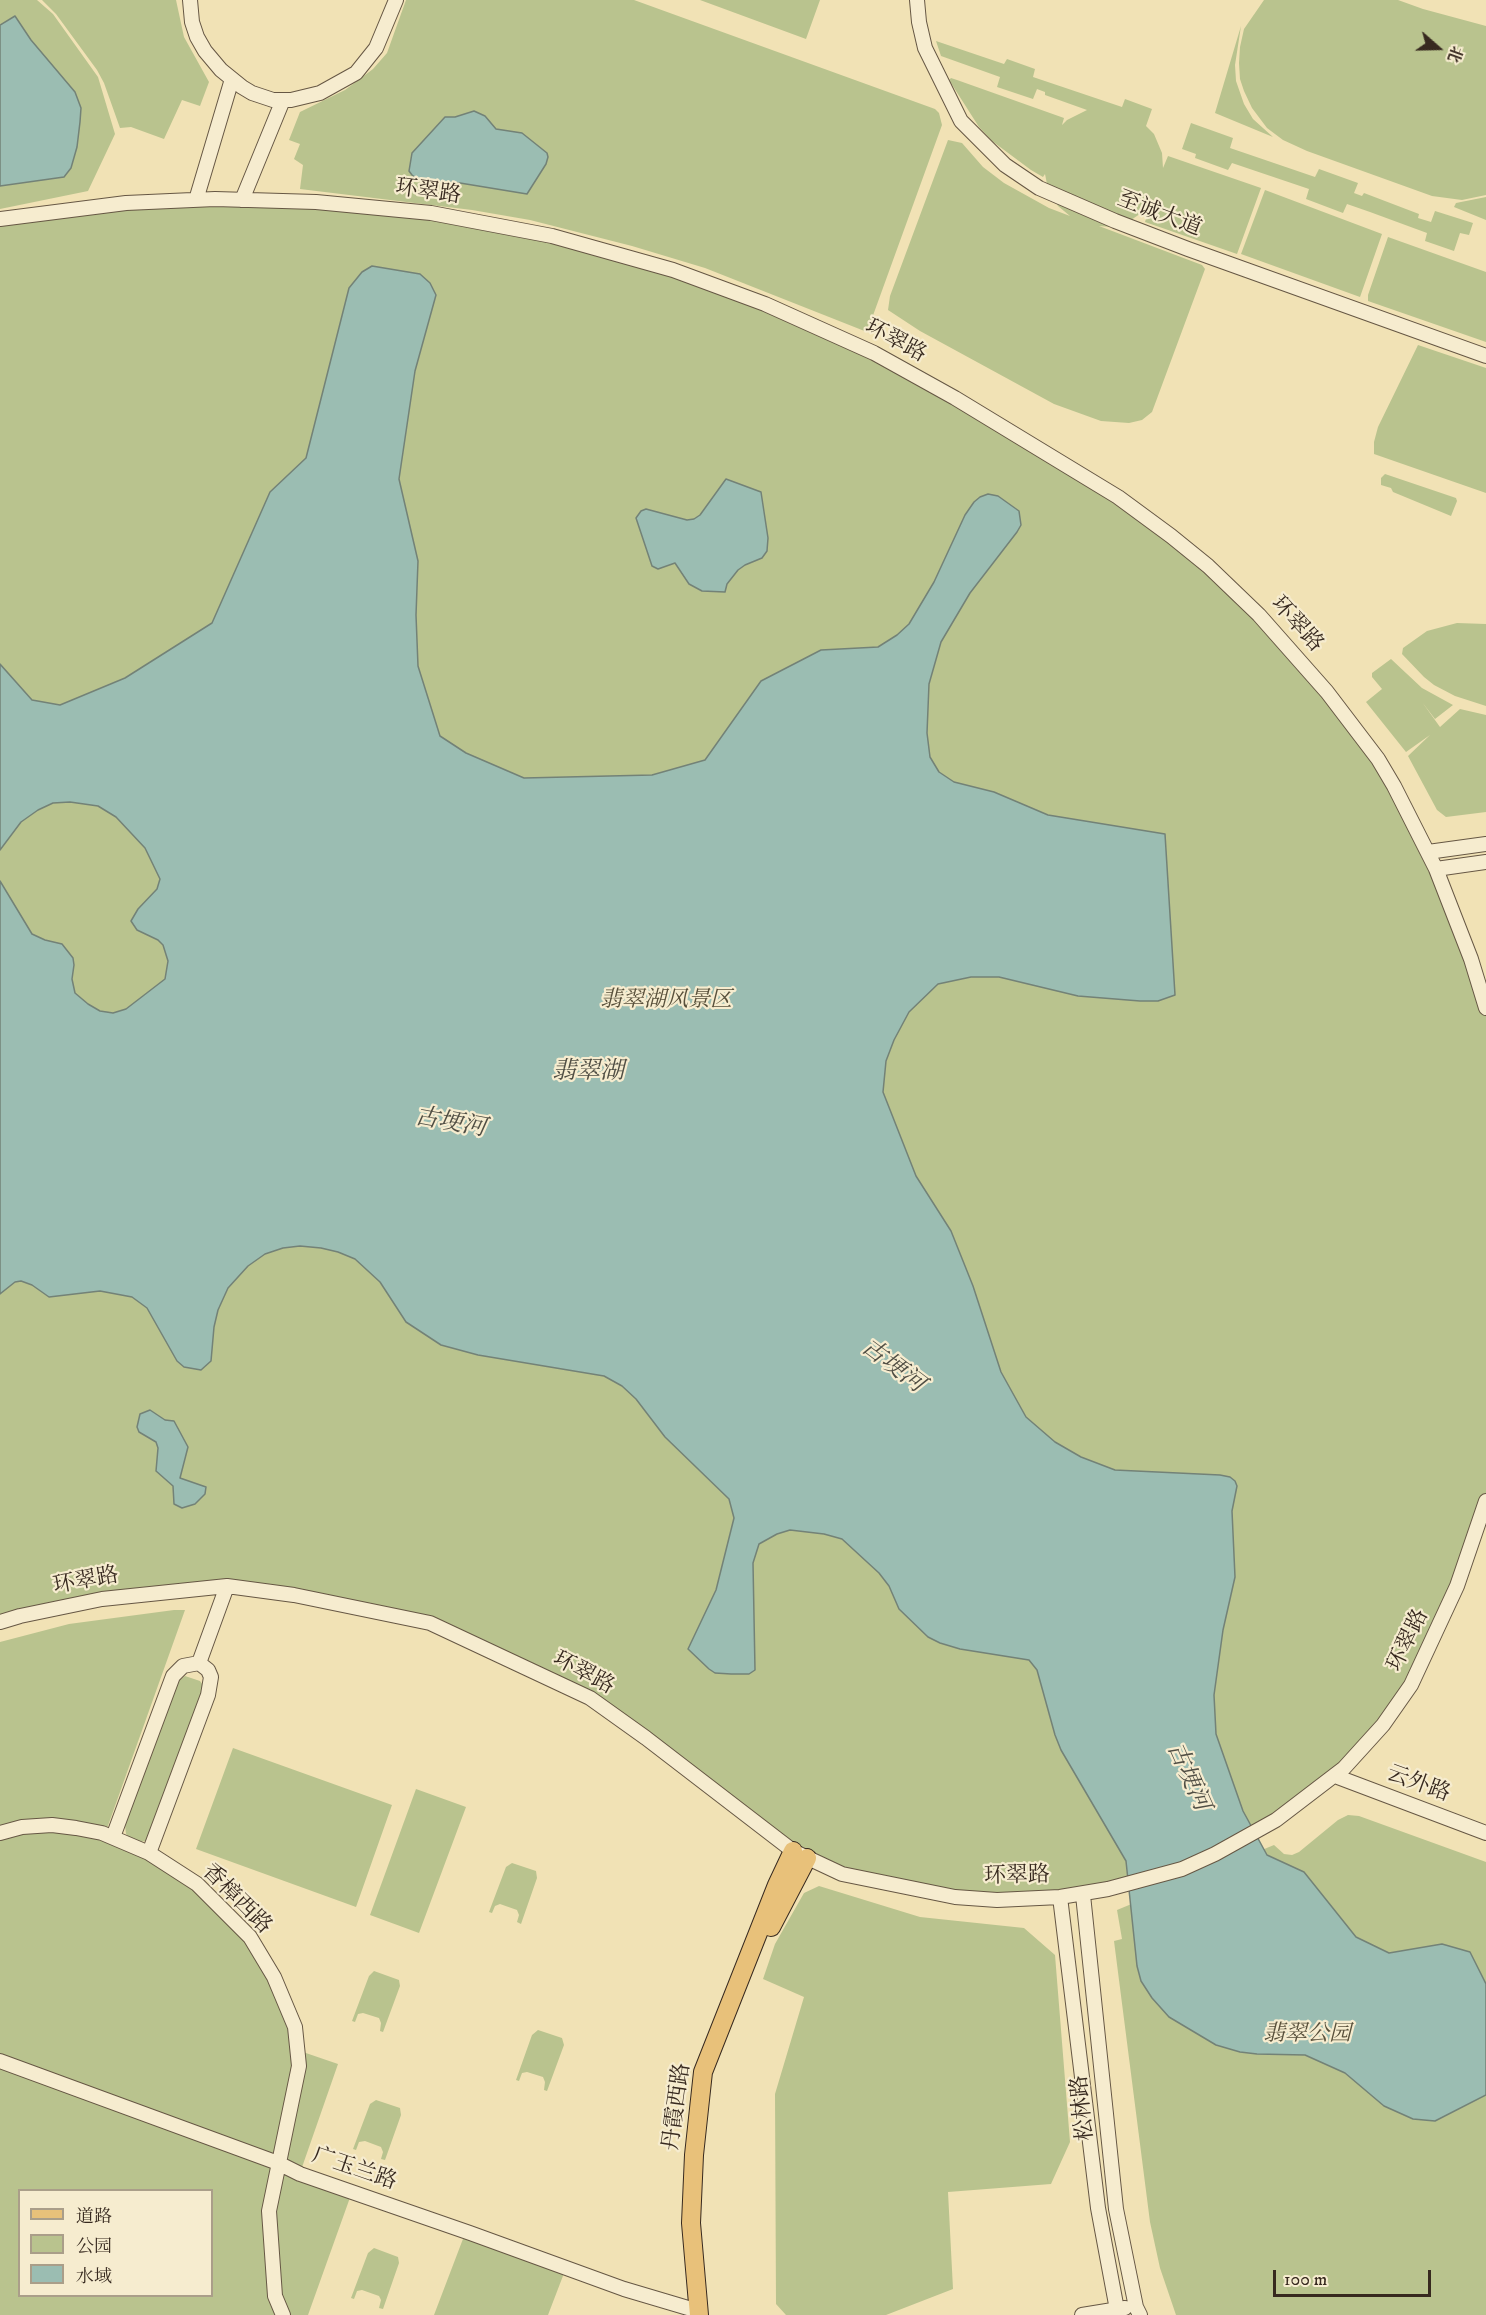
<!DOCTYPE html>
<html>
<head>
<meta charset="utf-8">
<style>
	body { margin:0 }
	#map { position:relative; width:1486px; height:2315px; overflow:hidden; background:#f1e2b5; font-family:"IM FELL DW Pica","Noto Serif SC",serif }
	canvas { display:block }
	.legend { position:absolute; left:18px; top:2189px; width:195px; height:108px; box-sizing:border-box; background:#f6eccf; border:2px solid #aa9e89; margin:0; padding:8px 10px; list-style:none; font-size:18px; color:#37291f }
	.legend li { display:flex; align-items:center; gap:12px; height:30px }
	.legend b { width:30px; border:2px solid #aa9e89 }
	.north { position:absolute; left:1408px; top:18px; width:60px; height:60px; -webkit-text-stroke:4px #f6eccf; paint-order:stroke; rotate:110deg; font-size:16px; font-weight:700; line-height:24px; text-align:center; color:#37291f }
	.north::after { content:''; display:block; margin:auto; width:21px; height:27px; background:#37291f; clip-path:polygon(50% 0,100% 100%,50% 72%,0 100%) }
	.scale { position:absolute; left:1273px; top:2270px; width:158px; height:27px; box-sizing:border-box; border:3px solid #37291f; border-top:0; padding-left:8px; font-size:18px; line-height:21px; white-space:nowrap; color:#37291f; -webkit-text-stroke:4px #f6eccf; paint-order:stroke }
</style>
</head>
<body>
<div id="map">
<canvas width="1486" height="2315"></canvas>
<ul class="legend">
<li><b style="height:8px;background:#e8c17a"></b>道路</li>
<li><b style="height:16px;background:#b9c38e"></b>公园</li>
<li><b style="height:16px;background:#9bbdb2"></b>水域</li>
</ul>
<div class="north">北</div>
<div class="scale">100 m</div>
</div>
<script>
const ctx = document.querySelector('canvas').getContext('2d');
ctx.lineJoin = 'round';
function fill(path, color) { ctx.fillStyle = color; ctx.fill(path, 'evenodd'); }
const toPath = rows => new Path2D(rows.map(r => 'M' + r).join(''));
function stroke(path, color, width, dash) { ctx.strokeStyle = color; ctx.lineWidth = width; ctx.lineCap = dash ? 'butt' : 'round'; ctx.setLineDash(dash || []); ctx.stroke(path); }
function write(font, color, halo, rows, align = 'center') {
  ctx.font = font + ' "IM FELL DW Pica","Noto Serif SC",serif'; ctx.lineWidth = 4.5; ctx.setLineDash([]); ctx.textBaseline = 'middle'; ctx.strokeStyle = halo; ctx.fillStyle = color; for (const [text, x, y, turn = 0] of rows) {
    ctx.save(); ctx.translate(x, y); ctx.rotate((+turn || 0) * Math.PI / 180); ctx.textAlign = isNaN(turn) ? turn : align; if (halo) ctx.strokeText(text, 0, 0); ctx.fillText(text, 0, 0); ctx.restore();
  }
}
const green = toPath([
	[0,0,37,0,53,14,98,77,115,134,88,191,0,209,0,186,64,177,77,147,81,108,75,92,31,40,15,16,0,25],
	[42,0,176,0,184,37,209,82,200,106,182,100,164,139,131,127,120,128,104,83,97,70,56,14],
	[406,0,634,0,935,109,939,113,942,125,867,332,705,268,632,246,530,220,472,210,300,189,303,165,294,159,300,144,289,140,300,112,345,90,373,69,387,53],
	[700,0,820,0,806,39],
	[1264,0,1398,0,1423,9,1486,26,1486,195,1462,200,1432,196,1307,151,1283,140,1267,128,1252,108,1244,91,1240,79,1239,63,1240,47,1244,29],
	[1241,26,1235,65,1236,81,1244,104,1253,119,1273,137,1215,113],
	[936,41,1004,64,1007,59,1035,69,1033,77,1122,107,1125,99,1152,109,1146,126,1154,134,1162,153,1163,168,1168,156,1261,188,1237,254,1145,222,1151,203,1147,209,1131,220,1112,227,1099,226,1202,265,1205,269,1152,412,1142,420,1129,423,1101,421,1054,404,920,331,888,310,890,296,948,140,962,143,983,167,1004,183,1049,208,1070,216,1058,206,1048,189,1045,174,1043,177,1031,170,992,141,979,127,949,80,951,78,957,80,1064,118,1062,125,1067,120,1087,110,1045,95,1045,92,1037,89,1033,99,997,87,1000,77,941,56],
	[1191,123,1233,138,1230,148,1315,177,1319,169,1358,183,1354,193,1362,196,1364,193,1419,214,1418,218,1431,222,1435,211,1473,223,1469,235,1460,233,1454,251,1425,241,1427,233,1370,212,1347,204,1343,213,1306,199,1309,189,1232,163,1228,170,1195,158,1196,154,1182,149],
	[1265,190,1382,234,1360,297,1241,254],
	[1486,197,1486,220,1454,207,1456,203],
	[126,203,352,205,610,251,874,353,1171,536,1299,659,1412,817,1486,1008,1486,1501,1457,1586,1383,1725,1276,1820,1108,1889,955,1897,807,1858,590,1698,430,1623,227,1586,0,1622,0,219],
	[1388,237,1486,272,1486,342,1368,301,1368,295],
	[1418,345,1486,368,1486,493,1374,454,1374,442,1378,427],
	[1385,474,1456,498,1457,501,1451,516,1393,492,1391,488,1381,485,1381,478],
	[1457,623,1486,624,1486,706,1455,696,1434,685,1424,677,1402,654,1403,648,1427,631],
	[1391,659,1422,688,1453,705,1435,719,1422,702,1440,727,1460,709,1486,715,1486,812,1446,817,1437,810,1408,756,1430,735,1406,752,1366,702,1382,689,1372,677,1372,673],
	[174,1610,185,1610,105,1834,158,1860,250,1937,300,2051,338,2064,300,2173,352,2192,308,2315,0,2315,0,1642,69,1624],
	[20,2190,212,2190,212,2296,20,2296],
	[185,1676,200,1681,205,1688,146,1841,140,1842,130,1838,126,1834,125,1825,176,1683],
	[233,1748,392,1805,356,1907,196,1849],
	[416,1789,466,1807,419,1933,370,1915],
	[1348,1815,1359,1816,1486,1862,1486,2315,1176,2315,1160,2268,1150,2222,1114,1941,1122,1939,1117,1910,1274,1845,1284,1854,1292,1855,1299,1852,1338,1820],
	[512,1863,536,1871,537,1878,521,1924,517,1922,519,1915,517,1910,500,1904,495,1906,492,1913,489,1912,506,1867],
	[819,1886,920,1917,1024,1928,1055,1955,1070,2142,1051,2184,948,2192,953,2289,886,2315,786,2315,776,2304,775,2094,804,1997,763,1979,775,1944,804,1893],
	[374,1971,399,1980,400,1986,383,2032,380,2031,381,2023,379,2018,363,2013,358,2014,355,2022,352,2021,369,1976],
	[538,2030,562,2038,564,2045,547,2091,544,2090,545,2082,543,2077,527,2072,522,2073,519,2081,516,2080,532,2035],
	[376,2100,400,2108,401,2115,385,2160,381,2159,383,2152,381,2147,365,2141,359,2142,356,2150,353,2149,370,2104],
	[466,2231,566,2268,548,2315,434,2315],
	[374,2248,398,2257,399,2263,383,2309,379,2308,381,2300,379,2296,362,2290,357,2291,354,2299,351,2298,368,2253]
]);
const water = toPath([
	[15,16,31,40,75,92,81,108,80,122,77,147,71,168,64,177,0,186,0,25,15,16],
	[474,111,485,116,496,129,522,133,547,153,548,157,546,164,527,194,460,183,419,180,412,175,409,171,412,153,445,117,455,117,474,111],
	[372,266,420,274,430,283,436,295,415,371,399,479,418,561,416,615,418,666,440,736,466,753,524,778,652,775,705,760,761,681,821,650,878,647,897,635,909,624,934,582,965,515,974,502,980,497,988,494,998,496,1019,511,1021,525,1017,532,970,593,941,642,929,684,927,733,930,757,939,772,954,782,994,792,1048,815,1165,834,1175,995,1158,1001,1140,1001,1078,996,999,977,971,977,938,984,909,1012,894,1040,886,1061,883,1092,916,1176,951,1231,973,1286,1001,1372,1026,1417,1055,1442,1081,1457,1115,1470,1220,1475,1230,1477,1235,1481,1237,1486,1232,1511,1235,1577,1223,1630,1214,1695,1216,1734,1243,1811,1267,1855,1304,1872,1356,1937,1389,1953,1442,1944,1470,1952,1486,1984,1486,2095,1435,2121,1413,2119,1384,2106,1345,2073,1305,2055,1257,2054,1240,2052,1216,2045,1169,2017,1152,1998,1141,1981,1137,1966,1126,1861,1061,1750,1055,1735,1037,1670,1029,1660,960,1649,940,1643,928,1637,899,1609,889,1586,879,1573,842,1539,824,1534,790,1530,777,1534,759,1544,753,1563,755,1670,749,1674,731,1674,715,1673,709,1669,688,1649,716,1590,734,1518,729,1499,665,1437,636,1399,622,1386,604,1376,478,1355,441,1345,406,1322,380,1282,355,1259,338,1252,321,1248,300,1246,283,1248,265,1254,248,1266,228,1288,218,1310,214,1327,211,1361,201,1370,184,1367,177,1361,147,1308,132,1297,100,1291,49,1297,32,1285,21,1281,15,1282,0,1294,0,881,32,934,45,940,62,944,73,958,74,965,72,979,75,993,88,1004,100,1011,113,1013,126,1009,165,979,168,961,163,945,158,940,137,930,131,921,138,909,157,889,160,879,145,848,116,817,98,806,70,802,53,803,38,810,21,822,0,850,0,664,32,700,60,705,125,678,212,623,270,492,306,458,349,288,362,272,372,266],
	[726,479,761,492,768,538,767,551,762,558,745,565,738,570,727,584,725,592,702,591,689,584,675,563,658,569,652,566,636,518,641,511,646,509,687,520,694,519,700,515,726,479],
	[150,1410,165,1420,174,1421,188,1447,180,1478,206,1487,205,1494,195,1504,182,1508,174,1504,173,1486,156,1471,158,1448,156,1442,139,1432,137,1427,140,1414,150,1410]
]);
const minor = toPath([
	[190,0,192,22,197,37,205,51,221,70,242,87,252,93,273,100,291,100,320,93,356,73,376,48,396,0],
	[917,0,919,22,925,48,961,121,1005,165,1039,188,1115,221,1188,249,1486,356],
	[196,200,232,79],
	[242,200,283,100],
	[0,219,126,203,215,199,316,202,431,213,552,236,673,270,765,304,874,353,955,398,1118,497,1171,536,1208,566,1259,615,1327,692,1378,759,1394,786,1436,869,1471,959,1486,1008],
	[1428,852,1486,844],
	[1436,869,1486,862],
	[0,1622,20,1616,102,1599,227,1586,294,1595,430,1623,590,1698,646,1738,793,1851,842,1874,955,1897,997,1900,1060,1897,1108,1889,1182,1869,1215,1854,1276,1820,1344,1768,1383,1725,1411,1685,1457,1586,1486,1501],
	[1335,1776,1486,1833],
	[0,1833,22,1827,52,1825,76,1828,102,1833,149,1853,197,1884,250,1937,274,1977,295,2027,299,2066,269,2211,275,2296,283,2315],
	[113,1837,173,1676,183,1666,199,1663],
	[149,1853,208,1695,211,1677,208,1670,199,1663,227,1586],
	[1083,1895,1116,2209,1136,2307,1140,2315],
	[1060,1897,1098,2208,1118,2315],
	[0,2061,278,2163,300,2174,470,2233,624,2289,698,2311],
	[1082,2315,1125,2308]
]);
const major = toPath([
	[771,1927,807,1858],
	[699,2315,691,2223,694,2155,703,2072,777,1885,793,1851]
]);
const streetNames = [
	["环翠路",428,193,8],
	["至诚大道",1159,215,21],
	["环翠路",895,342,28],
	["环翠路",1296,625,48],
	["环翠路",86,1582,-10],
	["环翠路",1409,1641,-64],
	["环翠路",583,1674,28],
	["云外路",1418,1785,20],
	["环翠路",1017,1877,-1],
	["香樟西路",236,1900,45],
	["丹霞西路",678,2107,-82],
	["松林路",1084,2108,-96],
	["广玉兰路",354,2170,19]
];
const parkNames = [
	["翡翠湖风景区",666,1001],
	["翡翠公园",1307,2035]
];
const waterNames = [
	["翡翠湖",588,1073],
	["古埂河",450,1124,10],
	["古埂河",892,1367,37],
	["古埂河",1187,1777,66]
];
fill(green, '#b9c38e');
fill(water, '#9bbdb2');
stroke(water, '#738277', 1.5);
stroke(minor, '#665744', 16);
stroke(major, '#37291f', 20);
stroke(minor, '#f6eccf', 14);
stroke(major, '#e8c17a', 18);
write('22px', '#37291f', '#f6eccf', streetNames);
write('italic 22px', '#58503b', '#f6eccf', parkNames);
write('italic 24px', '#504e44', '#f6eccf', waterNames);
</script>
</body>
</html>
